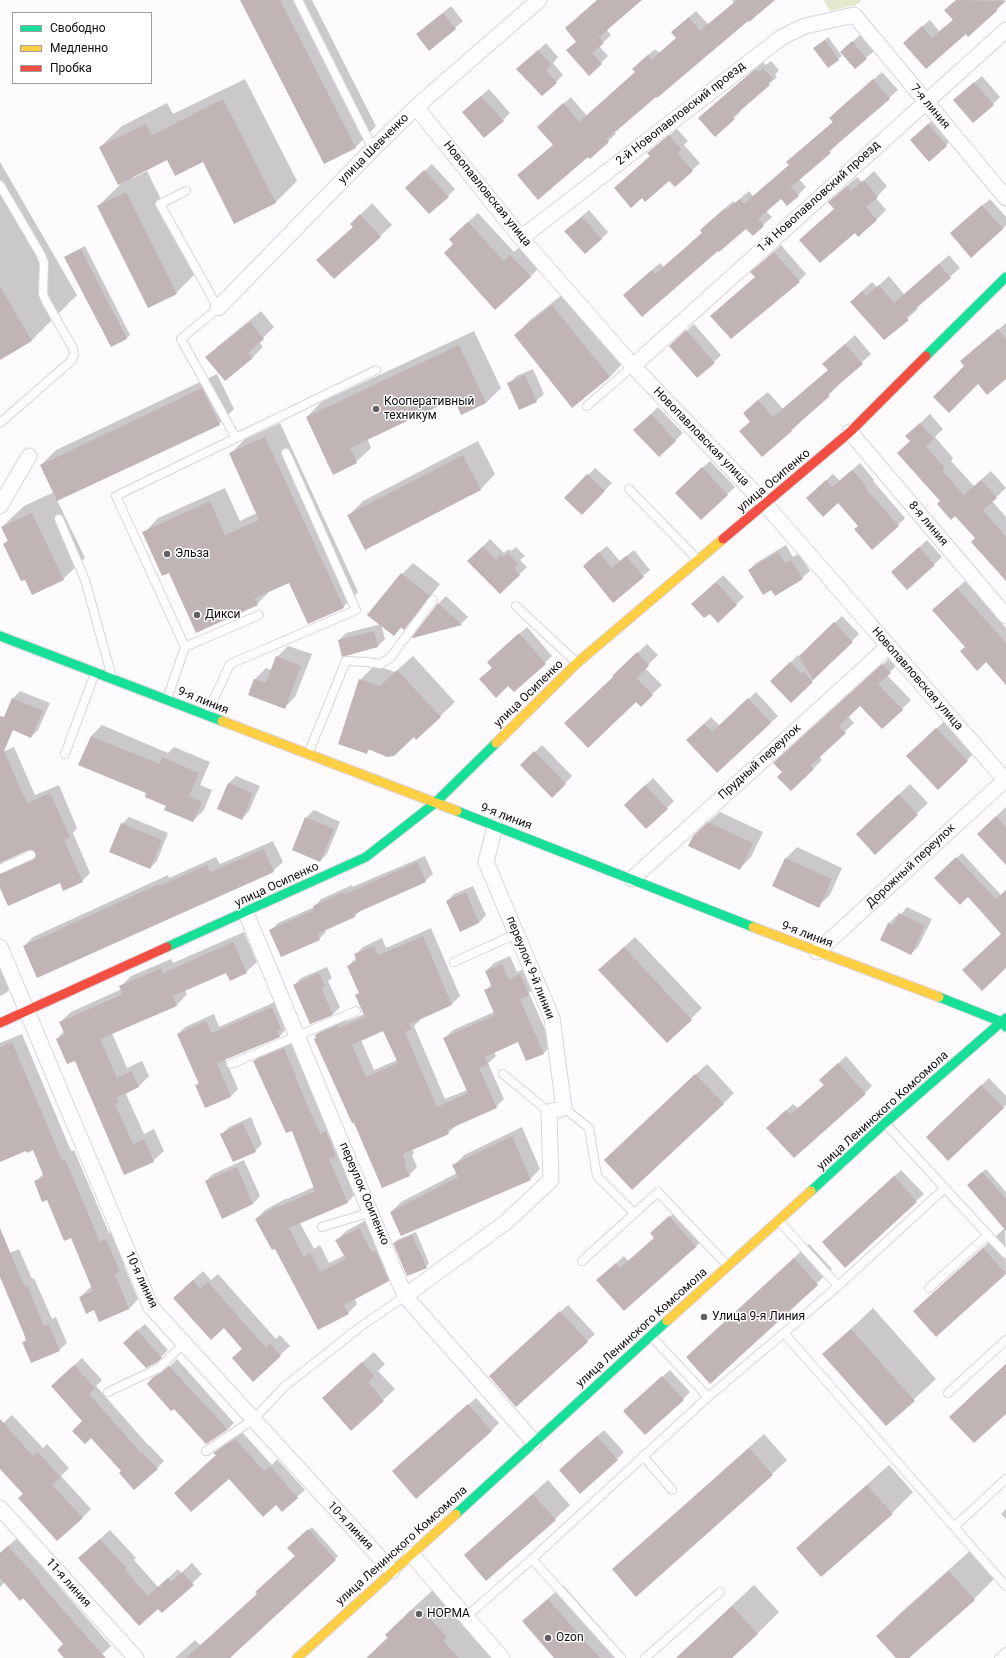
<!DOCTYPE html>
<html>
<head>
<meta charset="utf-8">
<style>
	body { margin:0 }
	#map { position:relative; width:1006px; height:1658px; overflow:hidden; background:#fdfbfe; font-family:Roboto,sans-serif }
	canvas { display:block }
	.legend { position:absolute; left:12px; top:12px; width:140px; height:72px; box-sizing:border-box; background:#fff; border:1px solid #a09da1; margin:0; padding:5px 7px; list-style:none; font-size:12px; color:#110b13 }
	.legend li { display:flex; align-items:center; gap:8px; height:20px }
	.legend b { width:20px; border:1px solid #a09da1 }
</style>
</head>
<body>
<div id="map">
<canvas width="1006" height="1658"></canvas>
<ul class="legend">
<li><b style="height:5px;background:#16e098"></b>Свободно</li>
<li><b style="height:5px;background:#ffcf43"></b>Медленно</li>
<li><b style="height:5px;background:#f24e42"></b>Пробка</li>
</ul>
</div>
<script>
const ctx = document.querySelector('canvas').getContext('2d');
ctx.lineJoin = 'round';
function fill(path, color) { ctx.fillStyle = color; ctx.fill(path, 'evenodd'); }
const toPath = rows => new Path2D(rows.map(r => 'M' + r).join(''));
function stroke(path, color, width, dash) { ctx.strokeStyle = color; ctx.lineWidth = width; ctx.lineCap = dash ? 'butt' : 'round'; ctx.setLineDash(dash || []); ctx.stroke(path); }
function write(font, color, halo, rows, align = 'center') {
  ctx.font = font + ' Roboto,sans-serif'; ctx.lineWidth = 3; ctx.setLineDash([]); ctx.textBaseline = 'middle'; ctx.strokeStyle = halo; ctx.fillStyle = color; for (const [text, x, y, turn = 0] of rows) {
    ctx.save(); ctx.translate(x, y); ctx.rotate((+turn || 0) * Math.PI / 180); ctx.textAlign = isNaN(turn) ? turn : align; if (halo) ctx.strokeText(text, 0, 0); ctx.fillText(text, 0, 0); ctx.restore();
  }
}
const green = toPath([
	[823,0,862,0,856,5,830,11]
]);
const shadow = toPath([
	[241,0,312,0,376,126,355,148],
	[597,0,639,0,606,29,611,35,599,46,608,56,601,63,577,41],
	[734,0,773,0,656,96,614,132,616,134,608,141,588,156,526,168,554,144,538,127,571,97,587,116,636,72,640,62,655,49,659,53,677,38,680,25,696,11,708,24,734,3,732,1],
	[956,0,1005,0,997,10,968,35,966,33,926,68,911,36,930,20,939,31,954,19,953,3],
	[451,6,463,21,455,28,425,27],
	[860,35,874,51,855,67,849,45],
	[828,37,842,56,828,67,815,48],
	[546,43,558,57,553,63,563,75,556,82,518,69],
	[771,61,779,70,775,75,777,77,740,110,741,111,734,118,707,111,763,62,766,65],
	[882,72,898,90,799,179,806,187,798,195,781,197,766,211,772,217,763,225,746,227,718,249,632,287,660,263,664,267,703,232,701,230,733,201,735,203,749,191,753,196,790,164,796,154,833,122,830,118,838,110],
	[982,76,1000,97,993,104,962,93],
	[245,79,297,181,275,203,203,160,167,159,132,176,133,178,147,171,197,272,176,293,98,206,123,182,100,147,122,126,167,103,173,114],
	[489,89,510,113,503,120,471,105],
	[936,117,954,138,929,160,918,133],
	[677,129,688,141,684,145,700,163,675,185,648,153],
	[0,162,77,295,32,340,0,359],
	[432,164,455,189,448,196,414,181],
	[874,171,887,186,876,198,886,210,876,220,855,232,801,240,835,209,839,193,857,177,862,182],
	[990,199,1006,217,1006,225,1003,229,958,226],
	[372,203,392,225,334,278,354,226,351,224],
	[589,210,608,232,601,239,573,224],
	[478,213,514,252,520,246,540,267,530,277,454,244,459,230],
	[781,245,806,274,799,281,756,277,759,265],
	[85,246,130,335,127,338,111,346,66,257,69,254],
	[949,255,960,268,916,307,918,309,884,339,861,292,872,282,877,287,889,276,904,294],
	[567,291,624,362,610,377,515,335,530,320],
	[261,311,274,327,259,342,263,347,252,358,207,357,218,346],
	[1006,323,1006,379,966,366,961,361],
	[694,324,721,355,714,362,678,339],
	[474,331,501,388,486,403,462,414,454,397,367,438,371,448,356,462,307,417,321,402],
	[855,335,871,354,837,385,838,386,791,431,740,431,751,421,753,404,768,392,783,409,829,370,833,355],
	[533,369,544,394,536,401,509,384,516,376],
	[217,374,234,409,219,424,57,500,85,558,63,579,4,544,8,540,2,527,24,506,54,492,41,465,56,450],
	[658,407,683,433,659,456,642,423],
	[930,414,943,429,935,437,953,458,951,461,974,486,991,471,1006,488,992,501,1006,517,1006,574,976,538,941,501,911,441,906,436],
	[280,423,358,592,343,607,289,582,271,590,257,604,169,572,144,533,158,518,225,488,240,521,257,513,230,454,245,439],
	[478,441,495,474,481,489,365,549,348,516,363,501],
	[710,461,735,487,701,519,684,485],
	[860,463,874,480,873,481,905,518,898,525,839,502,807,498,833,474,840,481],
	[595,468,612,483,582,514,566,498],
	[490,539,504,553,509,549,511,551,516,547,525,556,520,560,527,567,500,593,469,561],
	[927,540,942,557,907,589,892,572],
	[786,545,793,557,799,553,810,571,802,578,772,589,749,570,756,563],
	[607,546,620,561,634,550,650,570,613,601,591,559],
	[413,563,440,584,415,617,404,628,402,627,394,635,381,624,385,639,378,646,343,656,339,640,346,633,381,624,369,615,402,574],
	[723,575,744,597,718,621,700,597],
	[965,581,1006,628,1006,654,986,661,941,603],
	[446,596,468,617,461,624,415,636,439,603],
	[842,616,859,634,791,702,779,674,798,655,799,657],
	[527,627,552,656,514,691,495,655],
	[647,644,658,655,645,668,662,685,652,694,614,677,622,667],
	[288,646,312,654,295,697,284,708,249,695,255,679,266,668,272,670,277,657],
	[413,656,455,702,416,739,414,736,370,749,367,752,360,680,375,665,395,672],
	[892,656,899,663,887,675,911,700,902,709,861,705,848,716,854,723,819,756,822,760,813,769,783,772,784,754],
	[20,691,50,703,38,730,31,737,2,725,13,698],
	[756,692,778,716,717,772,694,733,711,717,720,726],
	[948,718,978,750,967,760,918,745],
	[102,725,168,753,174,747,210,762,200,785,212,790,204,810,193,821,148,793,91,736],
	[542,745,572,776,552,797,522,765],
	[14,747,35,795,59,785,77,828,73,833,90,873,82,881,0,886,0,753],
	[29,849,34,849,37,854,11,866,6,866,2,862],
	[236,776,260,786,249,811,242,819,229,783],
	[653,778,674,801,667,808,632,798],
	[910,784,928,803,875,853,868,824],
	[1006,807,1006,864,989,823],
	[314,810,340,822,327,854,320,861,306,818],
	[720,812,763,832,751,857,740,868,705,825],
	[129,817,168,833,157,861,150,868,122,824],
	[273,841,283,862,273,871,24,946,33,937,168,875,169,878,216,857,220,864],
	[797,847,842,868,830,895,818,906,774,886,786,858],
	[962,853,1001,895,1006,891,1006,967,1002,934,968,896,936,878],
	[425,856,433,874,425,881,362,909,355,916,325,930,326,932,319,939,271,930,278,923,314,907,321,899,352,885,352,887],
	[473,886,486,915,479,923,447,901,454,894],
	[907,907,932,919,918,947,911,954,881,939,889,923,896,916,899,917],
	[431,928,460,996,452,1004,419,1018,420,1020,414,1026,445,1099,467,1090,445,1038,453,1030,494,1012,485,991,492,984,486,971,494,963,510,956,517,972,528,967,536,986,529,993,552,1045,544,1053,527,1060,518,1041,494,1051,496,1056,488,1063,504,1099,496,1107,457,1125,448,1133,412,1149,414,1153,412,1155,417,1167,409,1175,316,1035,324,1027,346,1017,347,1021,364,1014,356,996,360,992,348,966,357,957,355,955,363,947,382,938,386,948],
	[383,1030,397,1060,374,1070,361,1040],
	[244,932,257,962,246,972,227,971,185,990,187,994,177,1005,112,1033,127,1068,142,1061,149,1076,138,1087,126,1094,144,1134,154,1129,164,1151,153,1161,124,1174,75,1060,57,1039,64,1031,60,1022,71,1012,122,989,120,987,131,976,171,959,173,963],
	[635,937,702,1008,667,1042,611,959],
	[4,965,13,986,6,993,0,996,0,967],
	[327,967,332,978,328,981,340,1007,333,1014,311,1023,294,985,301,978],
	[279,1000,288,1021,284,1024,286,1029,279,1037,225,1059,238,1089,231,1096,206,1107,196,1086,199,1082,178,1034,185,1027,214,1014,219,1027],
	[22,1034,71,1151,74,1150,109,1233,116,1231,128,1262,124,1266,138,1299,129,1309,99,1321,94,1309,80,1297,92,1286,71,1237,48,1199,35,1182,44,1173,34,1149,26,1150,0,1161,0,1043],
	[293,1039,356,1193,348,1202,300,1223,314,1249,320,1245,329,1263,345,1255,337,1240,346,1231,368,1219,398,1272,389,1281,355,1299,357,1304,348,1313,319,1329,275,1247,256,1219,265,1210,287,1198,287,1199,314,1187,292,1130,254,1061,263,1052],
	[846,1056,872,1086,865,1093,775,1121,793,1104,798,1108,825,1084,828,1073],
	[707,1064,734,1093,723,1104,616,1149],
	[989,1078,1006,1096,1006,1105,948,1159,934,1129],
	[251,1117,262,1144,255,1151,222,1134,229,1127],
	[522,1127,540,1169,530,1179,391,1212,401,1202,457,1173,454,1165,464,1155],
	[244,1160,260,1196,253,1204,206,1181,213,1174],
	[986,1169,1006,1192,1006,1218,971,1182],
	[901,1170,924,1194,916,1201,830,1235],
	[677,1210,703,1239,696,1247,605,1273,624,1256,628,1261,655,1237,659,1226],
	[1005,1228,1006,1273,936,1336,914,1311,936,1290],
	[416,1232,429,1263,426,1267,394,1244,397,1240],
	[809,1244,832,1269,710,1383,687,1357],
	[19,1249,32,1279,34,1278,52,1319,56,1317,67,1343,59,1350,24,1342,26,1340,25,1334,0,1275,0,1257],
	[203,1271,211,1280,218,1274,276,1339,280,1335,290,1346,253,1380,243,1348,224,1326,184,1288],
	[568,1305,595,1334,587,1341,497,1369],
	[873,1308,936,1379,886,1425,824,1354],
	[145,1324,168,1350,155,1363,131,1336],
	[374,1352,385,1364,378,1371,395,1389,351,1429,334,1387],
	[82,1358,102,1380,96,1386,149,1446,150,1446,164,1461,157,1468,123,1471,91,1437,59,1379],
	[177,1359,234,1423,227,1430,174,1407,154,1377,162,1370,170,1366],
	[1006,1364,1006,1412,951,1417,972,1395],
	[670,1370,690,1392,683,1399,632,1404],
	[476,1398,499,1423,491,1431,400,1464],
	[12,1415,43,1448,47,1444,69,1468,61,1476,91,1509,82,1518,24,1494,0,1467,0,1426],
	[604,1430,624,1452,617,1459,567,1463],
	[242,1432,272,1465,277,1459,305,1490,282,1510,276,1503,215,1453,222,1446],
	[764,1434,787,1460,772,1474,613,1569],
	[889,1465,913,1492,892,1513,798,1548,819,1527],
	[548,1480,570,1505,555,1519,465,1555],
	[1006,1509,1006,1519,1001,1514],
	[312,1527,338,1556,335,1559,229,1657,230,1658,175,1658,195,1640,201,1646,258,1594,296,1555,289,1548],
	[110,1530,136,1558,134,1560,158,1587,178,1569,181,1573,192,1563,202,1574,162,1612,89,1549],
	[17,1538,111,1646,98,1658,65,1658,64,1643,23,1597,5,1582,0,1587,0,1553],
	[971,1550,995,1578,974,1599,907,1658,898,1658,878,1636,899,1614],
	[563,1585,623,1653,618,1658,556,1658,523,1621],
	[754,1585,779,1612,758,1633,731,1658,676,1658],
	[436,1587,505,1658,366,1658,388,1637,410,1611]
]);
const building = toPath([
	[240,0,280,0,356,148,324,164],
	[597,0,642,0,599,37,604,43,592,53,602,64,589,76,566,50,576,42,565,28],
	[737,0,775,0,749,22,748,21,657,98,656,97,607,139,609,142,590,159,588,157,538,200,517,175,553,145,537,127,563,103,579,122,635,72,632,69,648,55,651,60,676,38,671,32,689,17,700,31],
	[956,0,1006,1,996,9,997,11,968,37,966,34,926,69,903,43,922,26,932,38,953,20,944,10],
	[443,13,456,29,429,51,416,34],
	[825,40,839,60,828,68,813,48],
	[852,41,867,59,855,69,840,52],
	[538,50,552,65,546,70,557,83,542,96,516,69],
	[763,68,773,78,768,83,770,85,733,117,735,119,715,137,698,118,754,70,756,69,758,72],
	[873,79,890,99,829,151,831,153,791,187,799,196,787,206,781,199,758,219,764,226,753,236,746,229,719,252,718,251,642,317,623,295,652,270,655,274,702,233,700,230,725,208,726,210,740,199,744,204,789,165,786,162,833,122,829,118],
	[974,82,994,105,973,123,953,100],
	[481,96,504,121,484,138,462,112],
	[223,99,276,203,234,224,203,162,175,176,167,160,118,185,99,147,146,124,152,135],
	[928,124,947,146,929,162,910,140],
	[669,135,681,149,677,153,693,171,675,187,669,181,645,202,642,198,631,208,614,188,650,156,647,153],
	[424,170,449,197,429,214,405,188],
	[864,180,878,197,866,207,877,220,858,237,855,233,820,263,799,240,834,209,828,202,847,186,851,191],
	[126,192,177,294,148,308,97,206],
	[982,205,1003,229,971,258,950,233],
	[360,214,381,237,334,279,316,260,353,227,350,224],
	[582,217,602,239,585,254,564,231],
	[468,222,504,261,510,255,531,277,495,310,444,253,453,244,449,239],
	[81,249,127,339,111,347,64,257],
	[774,252,800,282,731,339,710,316,755,277,750,272],
	[939,264,951,278,906,317,909,320,884,340,850,302,862,291,866,296,879,285,894,303],
	[0,286,32,341,0,360],
	[552,305,610,377,572,408,514,335],
	[250,322,264,339,248,353,253,358,225,381,205,357],
	[998,329,1006,339,1006,379,987,395,978,384,949,413,933,397,964,366,960,361],
	[686,330,715,363,697,378,669,346],
	[845,344,863,364,828,394,830,396,791,430,792,431,762,457,739,431,750,422,743,413,758,400,773,417,828,370,822,364],
	[459,345,486,403,461,415,454,399,350,448,357,463,333,475,306,417],
	[525,375,537,402,519,410,507,383],
	[202,388,220,425,57,501,40,465],
	[651,414,676,441,659,457,633,430],
	[920,423,934,439,926,447,945,468,942,470,964,495,981,480,997,498,983,510,1006,537,1006,581,971,542,975,538,955,516,951,520,937,504,940,501,897,453,910,441,905,436],
	[265,437,344,608,308,624,289,583,255,598,258,605,196,633,169,573,162,576,142,532,210,501,225,535,259,520,229,453],
	[463,455,481,490,365,550,347,515],
	[702,467,728,495,701,520,675,493],
	[852,470,868,488,866,489,899,526,872,550,854,529,858,526,838,503,823,517,806,498,826,480,832,487],
	[587,474,605,491,582,515,564,498],
	[32,513,64,580,32,595,25,580,21,581,3,544,8,541,1,527],
	[483,546,496,560,501,555,503,557,508,553,518,564,514,568,520,575,500,594,467,561],
	[919,547,935,565,907,590,891,572],
	[599,552,612,568,626,556,644,577,613,603,583,566],
	[778,552,785,563,791,560,803,579,775,596,771,590,763,595,748,570],
	[401,573,430,596,404,630,401,627,394,636,367,615],
	[716,582,737,605,718,623,710,614,704,618,691,604],
	[957,588,1006,643,1006,685,986,662,977,671,960,651,965,647,932,610],
	[438,603,462,625,413,638,412,637],
	[834,622,853,642,813,680,799,656],
	[374,631,378,647,342,657,338,640],
	[519,633,546,664,514,692,508,686,496,698,479,679,492,668,487,662],
	[637,652,649,666,636,678,653,695,641,707,636,702,588,748,564,723,613,677,612,676],
	[276,656,301,666,285,709,248,695,254,679,266,683],
	[790,662,802,674,804,672,813,682,791,703,770,681],
	[882,664,891,673,878,684,903,710,882,729,860,706,839,726,846,733,810,766,814,769,791,791,777,777,782,772,773,763],
	[397,670,441,717,416,740,414,737,394,756,387,757,368,749,367,754,338,744,359,679,380,686],
	[12,698,43,711,31,738,13,730,4,751,27,803,50,793,70,837,64,840,83,882,63,891,60,883,8,906,0,888,0,874,33,860,36,855,34,851,29,850,0,863,0,716,4,717],
	[748,698,771,723,717,773,686,740,704,724,712,732],
	[936,728,968,761,938,790,906,756],
	[91,736,159,764,162,757,199,773,189,796,202,802,193,822,164,810,166,806,145,797,146,793,78,765],
	[534,751,566,784,552,798,520,765],
	[228,783,253,793,242,820,217,809],
	[645,785,668,809,646,829,624,805],
	[899,794,918,815,875,855,856,834],
	[996,816,1006,827,1006,865,977,834],
	[305,817,334,829,320,862,292,850],
	[708,822,753,843,740,870,688,846,693,836],
	[121,823,162,840,150,869,109,852],
	[264,849,274,872,37,978,23,946,159,884,160,886,207,865,210,872],
	[956,857,996,899,1006,890,1006,968,982,991,962,970,1001,934,968,897,960,905,934,878],
	[785,858,832,879,819,908,772,886],
	[417,862,426,882,354,914,355,917,317,934,320,940,281,957,269,930,314,910,313,906,344,892,345,894],
	[466,892,479,923,460,932,446,901],
	[899,913,925,926,911,955,880,940,888,923,893,925],
	[423,936,452,1005,410,1024,412,1029,405,1032,437,1107,468,1093,443,1038,495,1015,484,990,492,987,485,971,502,964,509,980,520,974,529,995,520,999,544,1054,526,1061,518,1042,485,1057,488,1064,479,1068,497,1108,447,1130,449,1134,403,1154,406,1162,404,1163,410,1176,382,1188,354,1123,352,1123,314,1039,316,1038,315,1035,338,1025,339,1028,365,1017,355,995,359,993,347,966,357,961,354,954,374,946,378,955],
	[383,1031,398,1063,366,1077,352,1045],
	[233,942,247,973,230,981,226,973,173,996,177,1006,100,1039,117,1078,131,1071,139,1087,117,1097,119,1102,115,1104,133,1144,144,1139,154,1162,124,1175,75,1061,67,1064,56,1039,65,1035,59,1022,123,994,119,986,161,968,163,973],
	[624,947,692,1020,667,1043,598,970],
	[319,973,325,986,321,987,333,1015,310,1024,293,985],
	[272,1007,281,1029,277,1031,280,1037,217,1063,231,1097,205,1108,195,1085,199,1084,177,1034,206,1021,212,1033],
	[12,1042,62,1160,65,1159,100,1242,106,1239,120,1272,115,1274,129,1309,99,1322,94,1310,86,1314,79,1297,93,1291,71,1238,64,1241,47,1200,42,1202,34,1181,44,1177,33,1150,27,1153,26,1151,0,1162,0,1047],
	[284,1048,296,1076,295,1076,320,1134,326,1131,336,1157,329,1159,348,1203,289,1228,304,1257,310,1253,320,1272,346,1259,335,1240,359,1228,372,1252,376,1251,389,1281,344,1305,349,1314,318,1330,275,1249,272,1250,255,1219,277,1206,278,1207,315,1191,292,1131,286,1133,253,1061],
	[838,1063,866,1094,794,1158,766,1128,786,1110,790,1115,824,1085,819,1080],
	[695,1074,724,1104,632,1190,604,1160],
	[981,1085,1004,1108,948,1161,926,1137],
	[243,1123,256,1152,233,1162,220,1134],
	[512,1136,531,1180,401,1236,390,1212,458,1177,452,1165],
	[237,1167,253,1204,222,1219,205,1181],
	[982,1172,1006,1199,1006,1231,967,1185],
	[894,1176,917,1202,845,1268,822,1242],
	[669,1216,696,1247,624,1311,596,1280,616,1263,620,1268,654,1238,650,1233],
	[0,1228,24,1286,27,1285,44,1326,49,1324,60,1351,31,1363,22,1342,26,1341,24,1334,0,1277],
	[412,1235,427,1268,407,1276,393,1243],
	[983,1248,1006,1274,936,1337,913,1311],
	[794,1258,818,1285,710,1384,686,1357],
	[193,1280,200,1289,208,1282,266,1348,270,1343,281,1356,253,1382,232,1358,242,1349,224,1328,211,1340,173,1298],
	[560,1311,588,1342,516,1407,489,1376],
	[851,1329,915,1401,886,1426,822,1354],
	[137,1330,162,1358,156,1363,146,1368,123,1343],
	[362,1362,374,1376,368,1382,384,1401,351,1431,322,1398],
	[1006,1364,1006,1414,974,1443,949,1417],
	[74,1365,95,1388,89,1394,141,1453,142,1452,158,1469,134,1490,119,1473,121,1471,91,1438,85,1444,72,1431,82,1421,51,1386],
	[169,1366,222,1423,227,1430,206,1444,174,1409,171,1411,147,1384,153,1377,162,1373],
	[662,1376,684,1400,645,1435,623,1411],
	[468,1404,492,1431,416,1499,392,1471],
	[0,1419,33,1456,38,1452,61,1478,52,1485,83,1518,57,1541,18,1498,23,1494,0,1469],
	[597,1436,618,1460,580,1494,559,1470],
	[235,1439,264,1471,270,1466,298,1498,282,1512,276,1505,263,1517,229,1479,191,1512,174,1493,216,1455,213,1453],
	[749,1448,773,1475,636,1597,612,1569],
	[867,1485,893,1514,821,1577,796,1548],
	[533,1494,556,1520,486,1581,464,1555],
	[308,1529,336,1560,230,1658,186,1658,257,1594,255,1592,295,1556,287,1548],
	[100,1539,127,1569,125,1570,148,1596,168,1578,171,1582,182,1572,194,1585,162,1613,158,1609,139,1626,78,1558],
	[8,1546,41,1582,40,1583,71,1619,106,1658,64,1658,57,1650,63,1644,23,1598,20,1601,0,1578,0,1553],
	[949,1571,975,1600,909,1658,896,1658,876,1636],
	[548,1599,600,1658,554,1658,522,1621],
	[732,1606,758,1634,732,1658,676,1658],
	[411,1610,424,1612,447,1637,443,1641,459,1658,367,1658,388,1638,385,1635]
]);
const lane = toPath([
	[298,0,373,149],
	[0,185,41,255,44,263,43,294,47,303,73,348,74,355,71,361,0,423],
	[587,406,633,366],
	[236,438,376,370],
	[629,489,698,560],
	[59,519,85,580,112,677],
	[516,606,577,663],
	[185,647,259,615],
	[167,699,185,647,116,496,236,438,181,339,218,308,160,204,186,191],
	[207,714,230,664,356,610,286,453],
	[65,754,95,673],
	[308,754,346,661,367,662,380,664,390,658,433,600],
	[0,869,31,855],
	[454,962,516,934],
	[231,1064,356,1011],
	[503,1074,549,1112],
	[564,1108,589,1128,597,1176,634,1213],
	[885,1123,988,1235],
	[779,1221,838,1286,784,1333,1006,1586],
	[322,1227,371,1212],
	[582,1261,658,1192,727,1265],
	[838,1286,945,1188],
	[929,1288,988,1235,1006,1254],
	[108,1392,159,1368,184,1343],
	[948,1393,1006,1340],
	[708,1397,784,1333],
	[206,1451,253,1420,284,1387,360,1327,405,1296],
	[643,1456,672,1490],
	[954,1527,1006,1479],
	[532,1559,621,1658],
	[466,1617,532,1559,708,1397,651,1336],
	[645,1658,720,1592],
	[999,1658,1006,1652]
]);
const street = toPath([
	[416,107,521,238,633,366,765,504,1006,781],
	[521,238,782,37,805,26,854,15,1006,198],
	[218,308,373,149,416,107,539,0],
	[633,366,1006,30],
	[850,432,1006,616],
	[0,506,29,456],
	[632,879,889,646],
	[246,913,405,1296,534,1442],
	[0,947,151,1307,392,1571],
	[817,952,1005,780],
	[405,1296,506,1222,551,1180,549,1112,564,1108,552,1018,486,862,495,826],
	[0,1508,136,1658],
	[411,1554,502,1658]
]);
const fast = toPath([
	[926,356,1006,277],
	[0,636,222,721],
	[457,811,753,927],
	[167,947,366,857,435,803,496,743],
	[939,997,1002,1022,1006,1027],
	[811,1191,885,1123,1006,1018],
	[456,1514,667,1321]
]);
const slow = toPath([
	[222,721,457,811],
	[496,743,577,663,723,539],
	[753,927,939,997],
	[667,1321,811,1191],
	[297,1658,456,1514]
]);
const jam = toPath([
	[723,539,850,432,926,356],
	[0,1023,167,947]
]);
const markers = [
	[376,409,4,"#645f65"],
	[167,554,4,"#645f65"],
	[197,615,4,"#645f65"],
	[704,1317,4,"#645f65"],
	[419,1614,4,"#645f65"],
	[548,1638,4,"#645f65"]
];
const streetNames = [
	["7-я линия",930,107,50],
	["2-й Новопавловский проезд",681,114,-38],
	["улица Шевченко",374,149,-45],
	["Новопавловская улица",487,194,51],
	["1-й Новопавловский проезд",819,197,-42],
	["Новопавловская улица",701,437,46],
	["улица Осипенко",774,481,-40],
	["8-я линия",928,524,50],
	["Новопавловская улица",917,679,49],
	["улица Осипенко",529,694,-44],
	["9-я линия",203,701,22],
	["Прудный переулок",760,762,-42],
	["9-я линия",506,817,21],
	["Дорожный переулок",911,866,-43],
	["улица Осипенко",277,885,-25],
	["9-я линия",807,935,21],
	["переулок 9-й линии",530,968,68],
	["улица Ленинского Комсомола",883,1111,-42],
	["переулок Осипенко",364,1194,67],
	["10-я линия",141,1280,65],
	["улица Ленинского Комсомола",642,1328,-42],
	["10-я линия",350,1526,47],
	["улица Ленинского Комсомола",402,1546,-42],
	["11-я линия",68,1583,48]
];
const poiNames = [
	["Кооперативный",384,402],
	["техникум",384,416],
	["Эльза",175,554],
	["Дикси",205,615],
	["Улица 9-я Линия",712,1317],
	["НОРМА",427,1614],
	["Ozon",556,1638]
];
fill(green, '#e2e9ce');
fill(shadow, '#0003');
fill(building, '#c0b4b5');
stroke(lane, '#d9d4db', 10);
stroke(street, '#d9d4db', 17);
stroke(fast, '#d9d4db', 11);
stroke(slow, '#d9d4db', 11);
stroke(jam, '#d9d4db', 11);
stroke(lane, '#fffeff', 8);
stroke(street, '#fffeff', 15);
stroke(fast, '#16e098', 9);
stroke(slow, '#ffcf43', 9);
stroke(jam, '#f24e42', 9);
for (const [x, y, r, color] of markers) { const dot = new Path2D(); dot.arc(x, y, r, 0, 2 * Math.PI); ctx.fillStyle = color; ctx.fill(dot); stroke(dot, '#fff', 1.5); }
write('12px', '#110b13', '#fff', streetNames);
write('12px', '#110b13', '#fff', poiNames, 'left');
</script>
</body>
</html>
